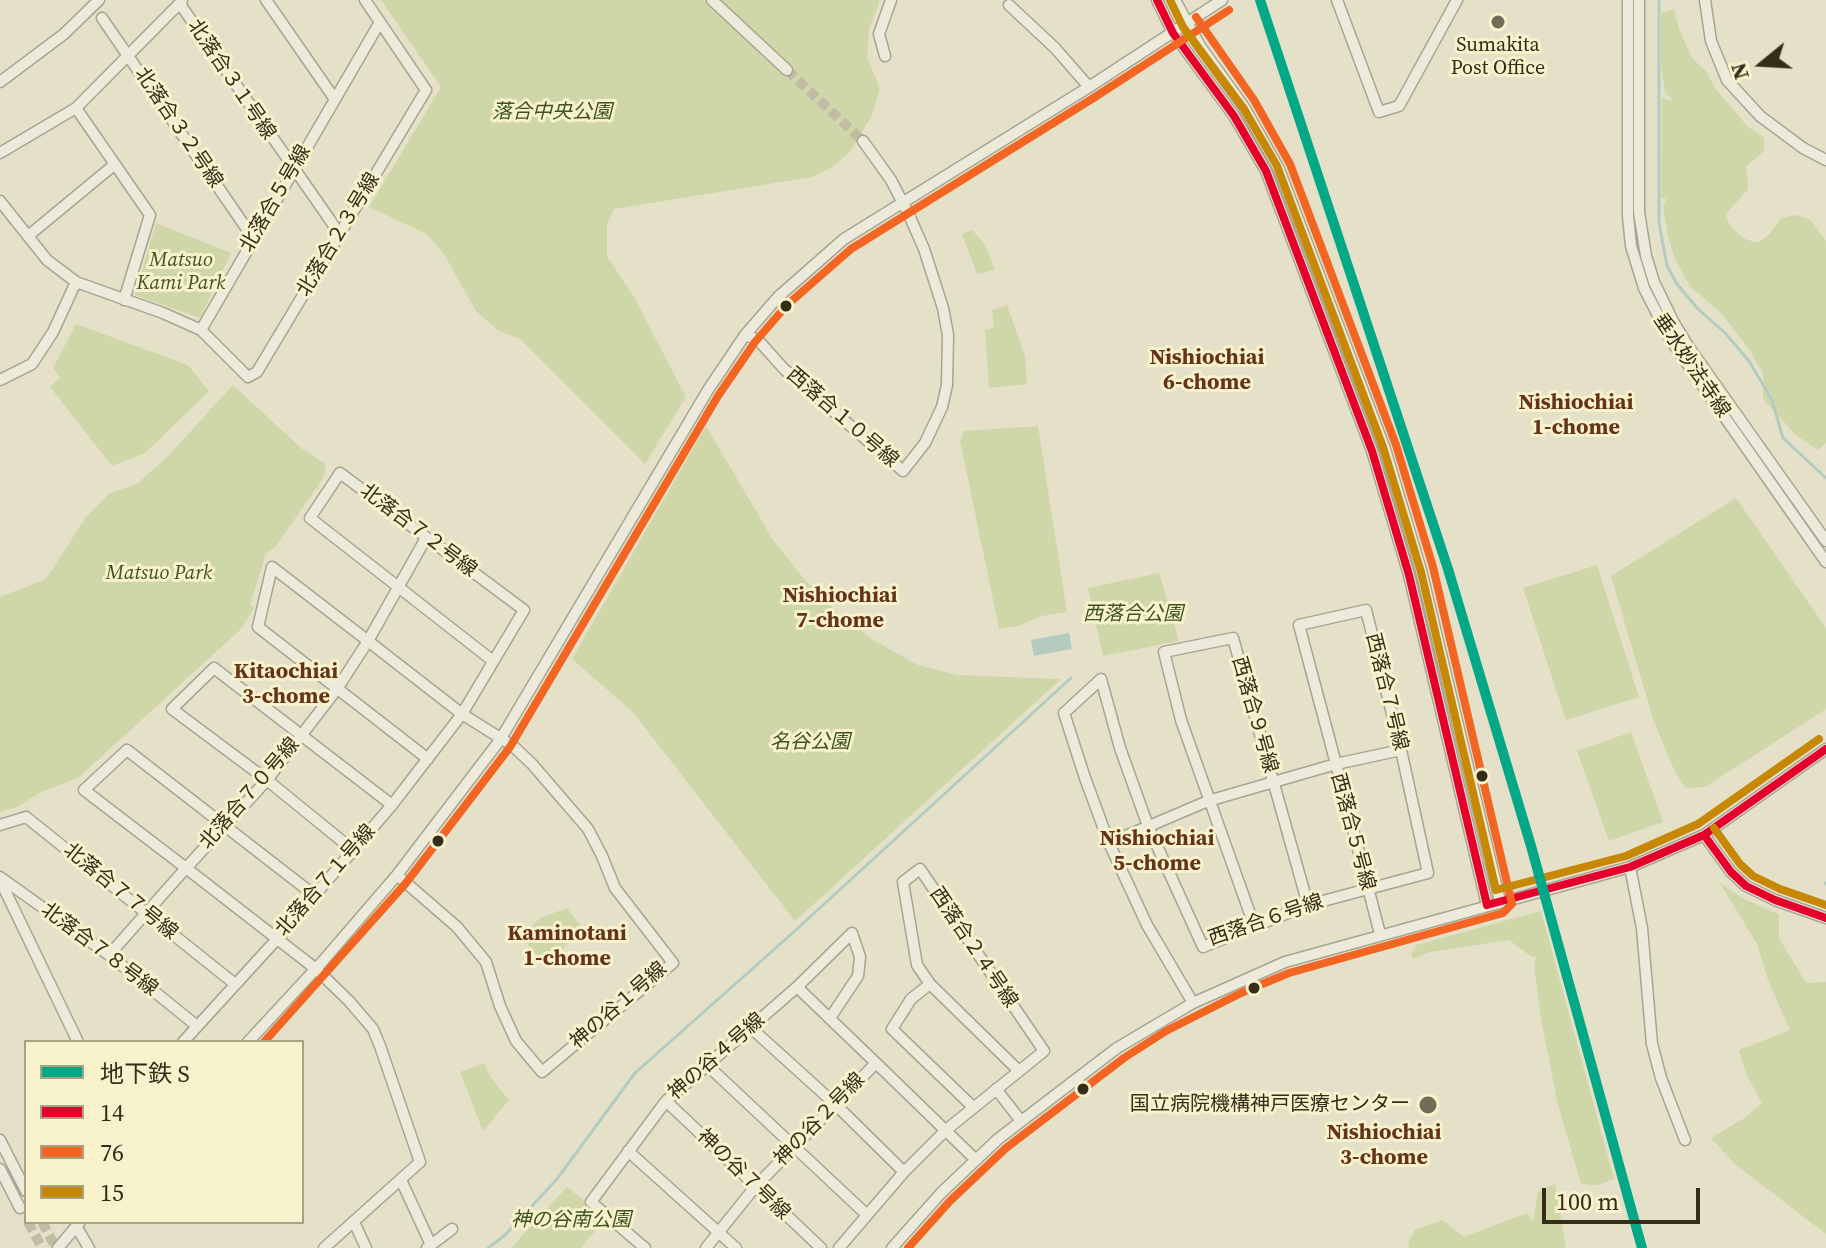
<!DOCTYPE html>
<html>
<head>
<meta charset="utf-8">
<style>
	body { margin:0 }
	#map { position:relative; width:1826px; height:1248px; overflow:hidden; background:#e4e1c8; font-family:"Source Serif 4","Noto Sans JP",serif }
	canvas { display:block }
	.legend { position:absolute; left:24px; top:1040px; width:280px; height:184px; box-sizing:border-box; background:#f7f1cc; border:2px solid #aaa285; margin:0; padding:10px 14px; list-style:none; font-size:24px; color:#362c1a }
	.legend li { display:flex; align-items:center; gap:16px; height:40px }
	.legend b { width:40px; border:2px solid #aaa285 }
	.north { position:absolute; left:1722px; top:24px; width:80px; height:80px; -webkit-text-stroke:6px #f7f1cc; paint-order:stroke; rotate:252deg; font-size:22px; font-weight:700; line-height:32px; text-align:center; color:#362c1a }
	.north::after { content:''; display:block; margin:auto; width:28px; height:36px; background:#362c1a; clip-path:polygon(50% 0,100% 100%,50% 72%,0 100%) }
	.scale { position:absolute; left:1542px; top:1188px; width:158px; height:36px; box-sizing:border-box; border:4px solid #362c1a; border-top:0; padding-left:10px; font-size:24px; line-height:28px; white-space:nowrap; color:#362c1a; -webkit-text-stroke:6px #f7f1cc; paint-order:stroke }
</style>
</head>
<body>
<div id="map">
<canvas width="1826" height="1248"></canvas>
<ul class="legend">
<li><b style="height:10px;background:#03a888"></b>地下鉄 S</li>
<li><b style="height:10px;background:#e4002b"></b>14</li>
<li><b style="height:10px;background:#f26522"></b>76</li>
<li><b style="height:10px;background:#c78806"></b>15</li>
</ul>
<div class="north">N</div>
<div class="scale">100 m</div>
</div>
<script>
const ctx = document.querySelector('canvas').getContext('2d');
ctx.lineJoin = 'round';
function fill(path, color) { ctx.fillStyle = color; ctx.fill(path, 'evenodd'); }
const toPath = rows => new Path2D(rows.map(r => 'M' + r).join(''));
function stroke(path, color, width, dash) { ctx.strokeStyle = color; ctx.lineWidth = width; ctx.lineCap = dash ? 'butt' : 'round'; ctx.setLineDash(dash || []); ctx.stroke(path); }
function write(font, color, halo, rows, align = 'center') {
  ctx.font = font + ' "Source Serif 4","Noto Sans JP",serif'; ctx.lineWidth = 6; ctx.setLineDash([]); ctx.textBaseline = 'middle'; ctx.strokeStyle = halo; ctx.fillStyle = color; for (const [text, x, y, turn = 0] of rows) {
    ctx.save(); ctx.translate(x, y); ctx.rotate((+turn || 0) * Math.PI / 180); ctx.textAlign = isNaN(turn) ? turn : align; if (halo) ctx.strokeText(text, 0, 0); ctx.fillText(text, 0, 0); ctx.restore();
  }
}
const green = toPath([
	[381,0,880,0,869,29,867,57,880,88,872,115,850,152,831,168,812,177,614,209,607,225,607,256,634,297,686,397,645,464,520,339,499,331,476,311,444,254,427,234,369,207,441,87],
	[1674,9,1680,32,1693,59,1706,71,1715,88,1747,126,1764,138,1764,151,1746,167,1748,189,1725,215,1731,227,1745,239,1758,243,1770,234,1781,218,1797,215,1811,220,1826,241,1826,443,1818,450,1797,436,1763,399,1763,374,1750,350,1721,313,1690,286,1675,259,1668,236,1663,207,1666,199,1661,197,1662,97,1670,101,1672,99,1665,93,1661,65,1661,13],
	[156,223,231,253,200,318,135,295],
	[972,230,984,243,995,270,977,274,962,234],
	[1007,305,1025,356,1027,384,989,388,985,330,994,327,992,310],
	[76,324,188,365,209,391,145,453,112,466,50,387,60,377,53,368],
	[233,385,301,448,324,463,326,470,322,480,276,546,266,554,250,605,254,608,241,629,78,778,41,792,17,807,0,812,0,597,46,579,86,517,110,493,137,484,168,456],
	[706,426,773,540,806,581,840,615,875,641,918,665,957,675,1061,679,795,921,632,711,572,659],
	[1038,426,1067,612,1042,616,1018,626,999,629,960,440,964,431],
	[1736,498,1826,628,1826,709,1705,787,1686,788,1675,772,1653,719,1611,576],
	[1597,565,1639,697,1566,720,1523,588],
	[1159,573,1179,641,1103,656,1088,588],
	[1631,732,1663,822,1609,841,1577,751],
	[1720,883,1744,899,1779,914,1779,938,1806,983,1826,982,1826,1234,1736,1165,1711,1138,1743,1119,1762,1103,1746,1074,1739,1050,1790,1030,1768,980,1757,944],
	[567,908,584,930,553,957,542,962,522,937,540,918],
	[1541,911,1614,1179,1598,1185,1581,1184,1557,1101,1541,1018,1534,966,1536,956,1532,957,1509,940,1430,952,1414,959,1411,954,1416,945],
	[484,1063,491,1078,509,1100,483,1131,460,1072],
	[1555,1184,1566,1248,1409,1248,1408,1242,1415,1230,1442,1220,1464,1237,1527,1213,1533,1221,1538,1192],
	[567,1187,606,1218,581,1248,511,1248]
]);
const water = toPath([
	[1069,633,1072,649,1034,656,1031,640]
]);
const stream = toPath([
	[1659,0,1659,223,1667,266,1677,284,1698,309,1725,333,1749,361,1772,400,1783,438,1826,478],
	[1825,883,1826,884],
	[488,1248,504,1236,557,1179,635,1073,787,938,1071,678]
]);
const minorTunnel = toPath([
	[787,70,863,141],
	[28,1222,42,1248],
	[42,1222,56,1248]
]);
const minor = toPath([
	[266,0,334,98],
	[712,0,787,70],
	[1157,0,1173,33,1234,116,1266,171,1372,451,1409,575,1487,905],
	[1175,0,1200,46,1244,107,1279,169,1385,449,1421,570,1500,901],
	[1337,0,1379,112,1399,106,1457,0],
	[1628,0,1628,216,1631,246,1644,288,1670,339,1826,562],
	[1639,0,1639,212,1646,256,1654,282,1674,323,1688,346,1826,541],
	[1705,0,1711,41,1727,80,1760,116,1803,148,1826,160],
	[180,4,339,233],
	[1009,5,1055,48,1089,87],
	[102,18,253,238],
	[885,56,879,34,891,0],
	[0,82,64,34,99,0],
	[76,108,150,215,124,300],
	[0,153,76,108,182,1],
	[0,201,47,260,76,282,163,313,201,330,380,22],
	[28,236,114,165],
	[201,330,248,377,257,372,426,90,365,0],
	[745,335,758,340,784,369,903,471,925,443,942,407,947,385,948,335,943,308,924,249,909,215,891,180,863,141],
	[0,380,32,364,53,332,76,282],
	[426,538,368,641,272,567,258,627,428,759],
	[0,825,26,817,235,984],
	[1704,835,1731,872,1746,886,1775,900,1826,918],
	[1109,843,1085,778,1064,713,1101,679,1120,748,1148,826,1203,947,1308,905,1428,873,1401,750,1366,610,1299,625,1336,764,1401,750],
	[353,850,267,780,172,709,214,668,392,805],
	[1630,867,1642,928,1652,1044,1661,1078,1685,1140],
	[0,877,109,955,197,1026],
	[0,880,78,1042],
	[1254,925,1181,720,1164,652,1233,638,1308,905],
	[109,955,186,868,84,790,127,750,314,895],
	[930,984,911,999,892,1029,973,1107],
	[797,987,852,933,860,957,858,976,830,1018],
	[1193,1003,1147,925,1109,843,1208,801,1336,764,1380,934],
	[750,1027,835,1104,904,1172],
	[183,1042,277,939,392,805,462,714,524,610,340,473,310,518,493,661],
	[248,1042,323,961,397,875,500,740,708,390,745,335,778,297,844,239,1089,87,1222,0],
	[707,1065,866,1214],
	[996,1089,1021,1121],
	[666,1101,821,1248],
	[0,1140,26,1191],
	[628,1151,736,1248],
	[0,1169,20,1208],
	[401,1180,431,1245,427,1248],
	[354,1222,366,1248],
	[76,1226,89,1248],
	[431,1245,452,1229],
	[58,1248,80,1222],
	[324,1248,420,1162,380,1046,373,1029,349,1001,316,969,186,868,267,780,337,689,368,641,462,714,513,746,532,764,588,829,602,856,615,888,673,963,542,1072,516,1041,500,1006,486,962,457,927,397,875],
	[645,1248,591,1202,666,1101,797,987,876,1063],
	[706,1248,755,1187,876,1063,976,1160],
	[839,1248,904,1172,946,1130,1044,1051,920,869,903,882,917,965,930,984,1019,1071],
	[892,1248,941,1193,998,1139,1117,1048,1193,1003,1285,962,1630,867,1704,835,1826,749]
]);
const bus1 = toPath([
	[1157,0,1173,33,1234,116,1266,171,1372,451,1409,575,1487,905,1630,867,1704,835,1826,749],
	[1704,835,1731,872,1746,886,1775,900,1826,918]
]);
const bus2 = toPath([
	[264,1042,406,883,510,747,718,396,755,342,787,305,851,249,1095,97,1229,10],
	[908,1248,950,1201,1006,1148,1124,1058,1166,1031,1241,993,1289,973,1503,913,1512,904,1433,567,1396,445,1290,164,1254,100,1196,17]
]);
const bus3 = toPath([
	[1170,0,1183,27,1244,109,1277,166,1383,447,1421,572,1496,890,1626,856,1698,824,1819,739],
	[1714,828,1740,864,1753,876,1780,889,1826,905]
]);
const metro1 = toPath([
	[1260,0,1448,569,1531,846,1642,1248]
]);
const markers = [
	[1498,22,8,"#736b57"],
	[786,306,7,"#362c1a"],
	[1482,776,7,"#362c1a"],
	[438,841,7,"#362c1a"],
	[1254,988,7,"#362c1a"],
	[1083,1089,7,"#362c1a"],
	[1428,1105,10,"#736b57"]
];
const poiNames = [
	["Sumakita",1498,46],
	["Post Office",1498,69],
	["国立病院機構神戸医療センター",1410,1105,"right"]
];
const streetNames = [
	["北落合３１号線",231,80,56],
	["北落合３２号線",178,128,56],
	["北落合５号線",276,199,-60],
	["北落合２３号線",339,235,-59],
	["垂水妙法寺線",1691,366,56],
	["西落合１０号線",842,418,41],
	["北落合７２号線",418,531,37],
	["西落合７号線",1386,692,76],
	["西落合９号線",1254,715,74],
	["北落合７０号線",250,794,-49],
	["西落合５号線",1352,832,75],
	["北落合７１号線",326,881,-49],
	["北落合７７号線",120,892,39],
	["西落合６号線",1266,921,-19],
	["西落合２４号線",973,948,56],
	["北落合７８号線",99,950,37],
	["神の谷１号線",619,1006,-41],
	["神の谷４号線",717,1057,-41],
	["神の谷２号線",820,1120,-46],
	["神の谷７号線",743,1175,44]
];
const parkNames = [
	["落合中央公園",552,113],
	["Matsuo",181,261],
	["Kami Park",181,284],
	["Matsuo Park",159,574],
	["西落合公園",1133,615],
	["名谷公園",810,743],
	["神の谷南公園",571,1221]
];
const neighbourhoodNames = [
	["Nishiochiai",1207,358],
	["6-chome",1207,383],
	["Nishiochiai",1576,403],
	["1-chome",1576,428],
	["Nishiochiai",840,596],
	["7-chome",840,621],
	["Kitaochiai",286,672],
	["3-chome",286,697],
	["Nishiochiai",1157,839],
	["5-chome",1157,864],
	["Kaminotani",567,934],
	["1-chome",567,959],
	["Nishiochiai",1384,1133],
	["3-chome",1384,1158]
];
fill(green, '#cfd7a9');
fill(water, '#b4cbc0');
stroke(stream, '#b4cbc0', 3);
stroke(minorTunnel, '#c1bda5', 10, [10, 5]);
stroke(minor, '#a8a492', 13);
stroke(minor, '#eceada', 10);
stroke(bus1, '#e4002b', 8);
stroke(bus2, '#f26522', 8);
stroke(bus3, '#c78806', 8);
stroke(metro1, '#03a888', 10);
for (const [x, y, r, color] of markers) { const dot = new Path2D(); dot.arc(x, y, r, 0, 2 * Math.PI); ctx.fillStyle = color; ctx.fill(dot); stroke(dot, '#f7f1cc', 3); }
write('20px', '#362c1a', '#f7f1cc', poiNames);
write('20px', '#362c1a', '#f7f1cc', streetNames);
write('italic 20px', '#3e5420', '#f7f1cc', parkNames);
write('bold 22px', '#653418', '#f7f1cc', neighbourhoodNames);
</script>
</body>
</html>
